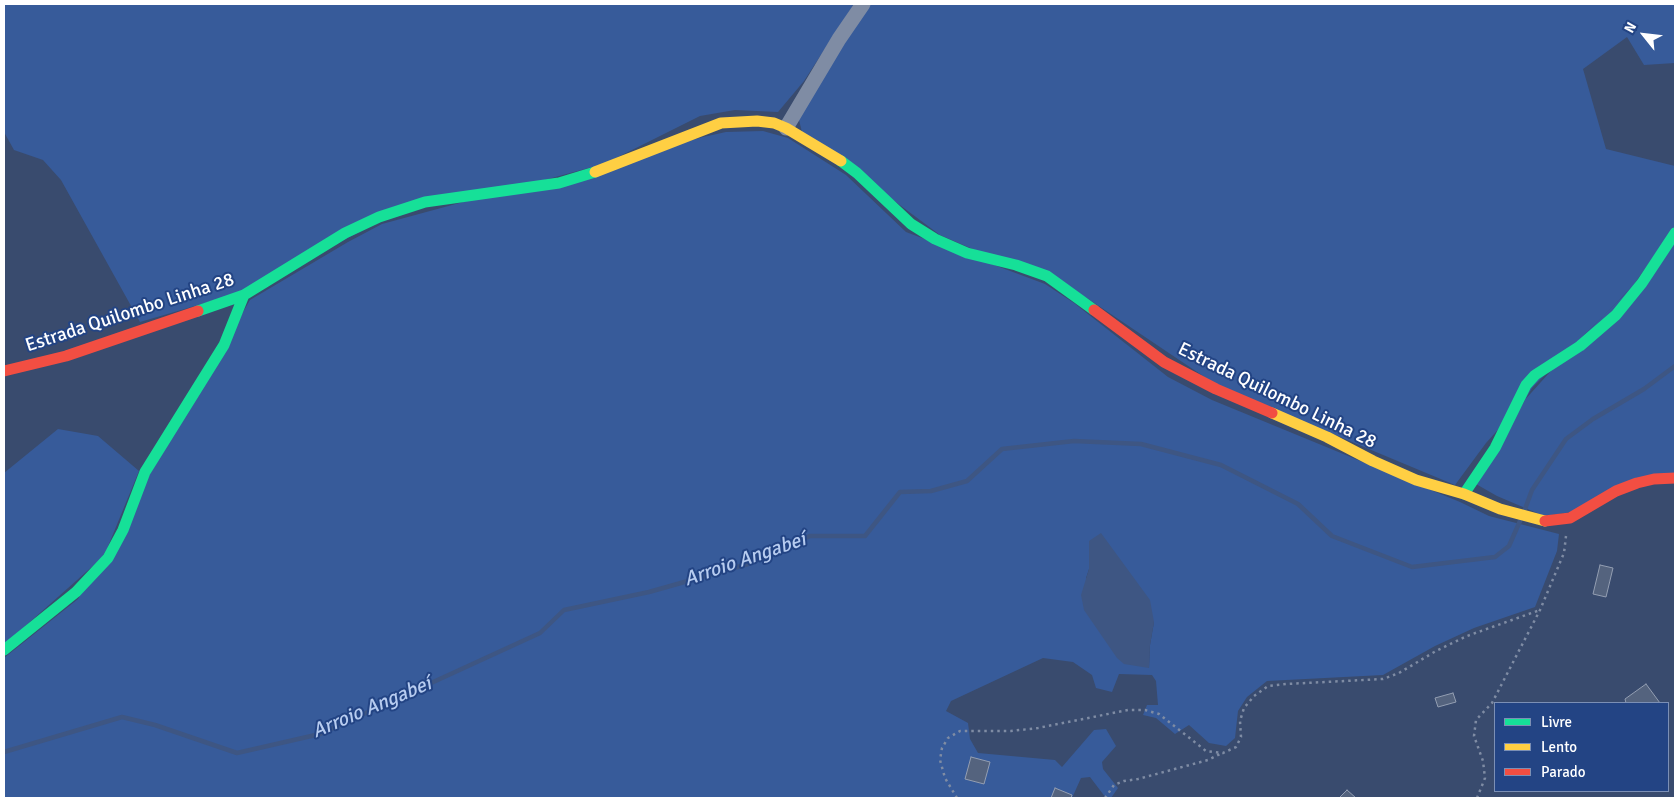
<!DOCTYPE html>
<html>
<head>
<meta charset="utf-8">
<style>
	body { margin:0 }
	#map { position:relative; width:1679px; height:802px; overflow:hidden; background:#394b6e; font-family:Signika,sans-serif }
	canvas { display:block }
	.frame { position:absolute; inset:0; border:5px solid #fff; pointer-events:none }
	.legend { position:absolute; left:1494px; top:702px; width:175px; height:90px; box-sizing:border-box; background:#234484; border:1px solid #7b8fb5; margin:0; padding:6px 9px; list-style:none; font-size:15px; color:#fff }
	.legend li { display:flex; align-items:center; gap:10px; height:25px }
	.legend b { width:25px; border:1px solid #7b8fb5 }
	.north { position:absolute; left:1619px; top:10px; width:50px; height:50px; -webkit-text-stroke:4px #234484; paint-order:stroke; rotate:299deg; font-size:14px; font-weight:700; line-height:20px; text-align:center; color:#fff }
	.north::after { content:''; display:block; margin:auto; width:18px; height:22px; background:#fff; clip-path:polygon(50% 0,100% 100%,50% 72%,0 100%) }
</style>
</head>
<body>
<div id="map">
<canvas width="1679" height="802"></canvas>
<div class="frame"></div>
<ul class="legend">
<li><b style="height:6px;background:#16e098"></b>Livre</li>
<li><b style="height:6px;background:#ffcf43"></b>Lento</li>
<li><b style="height:6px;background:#f24e42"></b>Parado</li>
</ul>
<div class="north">N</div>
</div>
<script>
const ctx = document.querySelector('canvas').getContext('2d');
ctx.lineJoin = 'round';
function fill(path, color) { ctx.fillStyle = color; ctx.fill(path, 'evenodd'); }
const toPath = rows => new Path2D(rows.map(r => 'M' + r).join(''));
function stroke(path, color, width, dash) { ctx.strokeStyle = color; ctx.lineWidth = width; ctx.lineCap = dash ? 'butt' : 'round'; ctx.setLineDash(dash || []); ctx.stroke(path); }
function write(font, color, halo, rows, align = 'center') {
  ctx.font = font + ' Signika,sans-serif'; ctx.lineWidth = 4; ctx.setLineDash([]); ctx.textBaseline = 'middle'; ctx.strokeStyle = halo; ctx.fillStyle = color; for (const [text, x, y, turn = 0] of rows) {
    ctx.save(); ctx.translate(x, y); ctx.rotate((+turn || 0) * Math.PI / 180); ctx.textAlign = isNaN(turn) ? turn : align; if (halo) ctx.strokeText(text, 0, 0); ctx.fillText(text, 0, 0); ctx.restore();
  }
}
const green = toPath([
	[4,4,854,4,804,81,778,112,735,110,700,116,608,162,560,180,425,198,243,292,140,322,61,180,43,160,14,150,4,132],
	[868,4,1675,4,1675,63,1644,65,1627,37,1583,69,1606,149,1675,166,1675,226,1632,287,1577,342,1486,443,1455,485,1218,386,1087,298,940,235,802,132,798,116],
	[763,131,788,138,846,175,906,232,1045,284,1074,303,1168,377,1212,400,1460,502,1489,516,1559,534,1557,551,1535,607,1474,628,1435,646,1383,675,1267,681,1247,697,1238,711,1235,738,1226,746,1209,743,1189,725,1175,734,1156,718,1143,715,1147,705,1158,705,1156,681,1152,675,1119,674,1112,692,1096,688,1092,675,1073,662,1043,658,951,701,946,711,968,723,970,739,978,753,1055,760,1062,767,1094,730,1106,729,1116,746,1102,762,1103,769,1118,788,1111,798,1106,798,1090,777,1081,778,1072,798,4,798,4,658,78,599,250,300,348,242,382,224,703,137,726,132],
	[1089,569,1154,622,1150,645,1149,668,1086,578],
	[1675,243,1675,474,1572,512,1544,516,1497,496,1476,484,1532,388],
	[58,429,98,436,139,471,104,556,4,645,4,473]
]);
const water = toPath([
	[1101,533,1150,600,1154,622,1150,645,1149,668,1124,664,1117,658,1084,610,1081,595,1089,569,1089,541]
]);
const stream = toPath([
	[1525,509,1532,490,1566,439,1593,419,1644,389,1675,366],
	[4,752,122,717,155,725,237,753,320,734,540,633,564,610,649,592,748,564,810,536,865,536,900,492,931,491,967,481,1002,449,1074,441,1141,444,1221,465,1298,504,1332,536,1412,567,1495,557,1509,546,1520,521]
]);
const building = toPath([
	[1600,565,1613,568,1606,597,1593,594,1600,565],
	[1646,684,1660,703,1626,703,1625,699,1646,684],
	[1453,693,1456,702,1438,707,1435,698,1453,693],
	[971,757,990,762,984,784,965,779,971,757],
	[1055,788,1072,795,1071,798,1051,798,1055,788],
	[1347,790,1356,798,1339,798,1347,790]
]);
const path = toPath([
	[957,798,945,778,940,760,942,748,948,738,960,731,1011,731,1038,728,1128,710,1145,710,1159,714,1206,751,1223,753,1236,747,1241,737,1240,721,1244,708,1254,696,1268,686,1286,684,1383,679,1399,673,1436,651,1467,636,1540,610],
	[1105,798,1114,785,1124,781,1138,779,1208,760,1222,753],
	[1477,798,1485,778,1483,761,1474,736,1476,720,1492,703,1540,610,1564,553,1566,536]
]);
const street = toPath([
	[786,128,839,39,863,4]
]);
const fast = toPath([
	[841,161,857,173,911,224,935,239,967,253,1016,265,1047,276,1094,310],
	[198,311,244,295,345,233,379,217,425,202,559,183,595,172],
	[1464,494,1495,448,1526,385,1535,375,1580,346,1616,315,1642,283,1675,233],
	[4,650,76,592,108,558,123,530,145,472,224,345,244,295]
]);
const slow = toPath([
	[595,172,721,123,757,121,774,123,786,128,841,161],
	[1272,413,1327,437,1373,461,1416,480,1464,494,1500,509,1545,521]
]);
const jam = toPath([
	[1094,310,1164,362,1216,389,1272,413],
	[4,371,66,356,198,311],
	[1545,521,1570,518,1616,491,1637,483,1654,479,1675,478]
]);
const streetNames = [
	["Estrada Quilombo Linha 28",130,313,-18],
	["Estrada Quilombo Linha 28",1277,396,26]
];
const waterNames = [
	["Arroio Angabeí",745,560,-19],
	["Arroio Angabeí",372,708,-23]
];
fill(green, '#375b9a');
fill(water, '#3e5683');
stroke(stream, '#3e5683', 4.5);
fill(building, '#54637e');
stroke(building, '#939eb2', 1);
stroke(path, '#7f8ca4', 2.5, [2.5, 4]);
stroke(street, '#7f8ca4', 15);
stroke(fast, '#16e098', 11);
stroke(slow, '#ffcf43', 11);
stroke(jam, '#f24e42', 11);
write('19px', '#fff', '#234484', streetNames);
write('italic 20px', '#b7ccf0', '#234484', waterNames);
</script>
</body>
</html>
